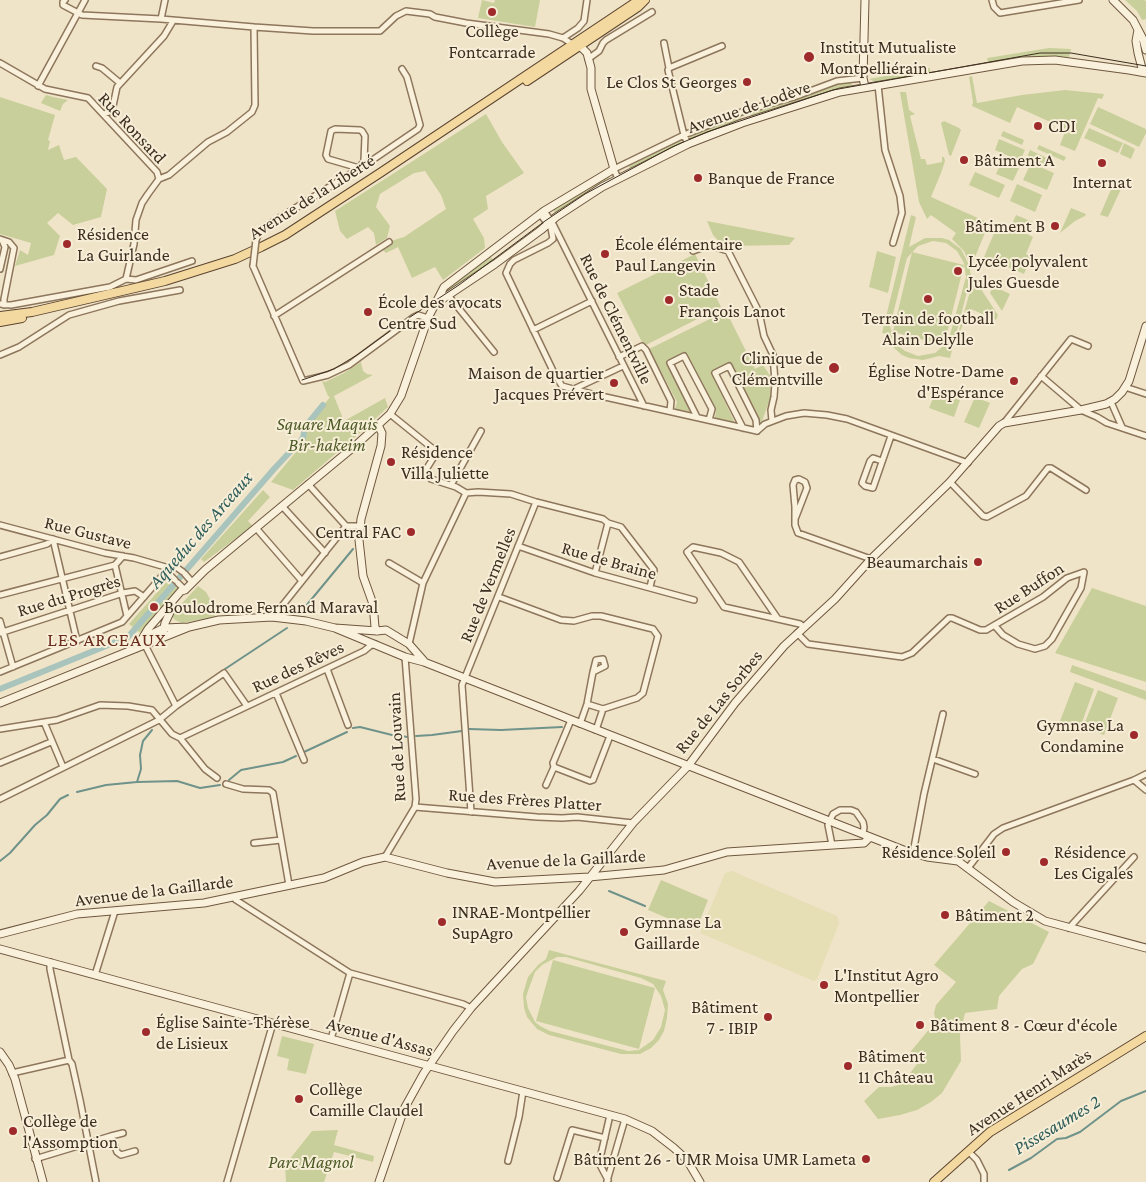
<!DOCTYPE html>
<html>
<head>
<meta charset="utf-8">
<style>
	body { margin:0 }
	canvas { display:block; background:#f0e4c8 }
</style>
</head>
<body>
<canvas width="1146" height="1182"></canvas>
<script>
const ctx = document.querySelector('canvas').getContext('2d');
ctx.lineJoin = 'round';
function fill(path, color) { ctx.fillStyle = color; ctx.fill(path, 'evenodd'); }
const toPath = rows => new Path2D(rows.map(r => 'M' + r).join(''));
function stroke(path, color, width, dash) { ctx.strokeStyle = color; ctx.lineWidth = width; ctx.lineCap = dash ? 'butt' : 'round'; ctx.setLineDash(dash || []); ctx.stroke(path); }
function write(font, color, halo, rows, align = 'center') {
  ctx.font = font + ' "Crimson Pro",serif'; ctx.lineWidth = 4; ctx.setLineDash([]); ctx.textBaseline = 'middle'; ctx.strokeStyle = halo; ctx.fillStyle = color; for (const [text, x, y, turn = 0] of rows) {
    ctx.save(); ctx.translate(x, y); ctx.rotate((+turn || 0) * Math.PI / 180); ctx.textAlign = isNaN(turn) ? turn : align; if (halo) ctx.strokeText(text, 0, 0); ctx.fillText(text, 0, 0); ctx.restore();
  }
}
const farmland = toPath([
	[732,871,837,916,839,923,817,979,814,981,700,933,725,873]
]);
const green = toPath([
	[482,0,494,3,495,0,540,0,535,27,478,18],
	[1125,0,1144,0,1146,1,1146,19,1142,20,1137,11],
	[1049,48,1071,49,1069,57,1040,57,989,65,987,58],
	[930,68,931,75,877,83,869,79],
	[972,76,977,103,1022,95,1065,90,1104,94,1102,99,1098,98,1075,151,1060,145,1066,129,1017,107,1010,123,972,106,973,102,969,77],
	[851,82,852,88,751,118,749,112,834,85],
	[900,92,906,92,909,110,915,114,910,116,921,159,925,159,927,165,942,162,942,157,944,157,945,161,941,173,931,197,989,223,973,262,972,269,964,251,952,239,956,233,931,215,927,219,919,202],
	[46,95,53,97,68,100,63,104,60,111,41,103],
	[0,97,55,115,48,140,50,141,48,150,59,145,64,160,76,157,107,189,101,217,73,225,58,213,47,223,60,236,54,255,15,266,20,250,28,255,31,243,0,234],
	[1098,107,1146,129,1146,133,1139,147,1090,124],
	[486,114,502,142,524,173,486,196,488,209,473,219,484,238,485,248,443,280,435,267,412,278,398,247,386,253,383,250,394,240,404,237,446,209,441,195,425,171,414,173,380,194,376,207,390,226,387,238,376,245,374,233,368,227,347,239,340,231,335,211],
	[740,115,742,121,691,140,688,135],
	[944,121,959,128,961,130,951,156,949,155,941,123],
	[1089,128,1123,143,1118,153,1084,138],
	[1003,131,1024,140,1022,145,1001,136],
	[680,139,682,144,631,170,628,165],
	[999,139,1025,150,1020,161,995,150],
	[1124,143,1135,149,1131,159,1120,154],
	[1039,145,1066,157,1064,161,1037,149],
	[1030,150,1047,158,1044,165,1027,157],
	[1002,161,1019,168,1013,181,996,174],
	[1031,163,1054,173,1047,190,1023,180],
	[975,172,1005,185,999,198,969,185],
	[608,175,611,180,556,215,553,209],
	[1017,184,1042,195,1035,212,1010,201],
	[1113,185,1121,189,1108,217,1100,215],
	[1071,208,1086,214,1085,216,1075,221,1060,233],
	[911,215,916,217,909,247,925,238,942,238,949,240,961,249,969,265,971,276,950,358,939,356,923,360,909,358,902,355,894,348,887,334,882,333],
	[933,241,946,243,957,251,964,263,966,277,948,342,935,353,918,356,905,351,898,346,893,336,890,326,907,258,918,246],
	[1016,215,1033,222,1027,234,1033,237,1026,254,1031,257,1024,274,984,257,997,226,1009,230],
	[707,221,795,238,789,245,723,246,713,235],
	[877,251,896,257,888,293,869,287],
	[912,252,964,265,944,345,893,332],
	[489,254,495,263,438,300,442,293],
	[695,254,721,307,644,346,617,293],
	[973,281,977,283,998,315,996,320,971,309,960,331,959,330],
	[993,286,1010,294,1002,311,990,293],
	[726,311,755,369,763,365,771,377,770,399,761,424,731,365,727,364,711,372,735,423,715,418,716,409,686,354,667,364,691,412,675,409,677,402,649,349],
	[361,362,363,371,367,374,373,375,334,396,344,421,385,398,388,407,361,432,293,490,271,482,296,452,306,437,307,427,330,397,328,396,322,381,325,382,344,373],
	[936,391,960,400,954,417,929,408],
	[975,397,990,403,979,428,964,422],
	[263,490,270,497,248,521,253,526,204,562,201,559],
	[168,580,179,589,140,633,129,624],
	[198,586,206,592,211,601,215,617,182,623,175,620,172,616,173,613],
	[1092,588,1146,606,1146,682,1055,653],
	[1072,665,1146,691,1146,700,1070,672],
	[1075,682,1094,689,1080,728,1060,721],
	[1098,690,1118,698,1104,735,1083,727],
	[661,880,708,900,696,930,648,910],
	[989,901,1049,932,1033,964,1022,969,999,996,997,1009,965,1013,960,1035,961,1061,942,1093,931,1102,917,1110,900,1115,878,1119,864,1101,879,1087,891,1087,902,1084,917,1064,907,1056,936,1021,934,1013,936,1005,956,982,934,965],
	[549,950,666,981,663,990,668,1004,667,1018,664,1031,659,1040,651,1048,640,1054,621,1054,549,1035,537,1029,527,1017,524,1008,523,994,528,977,538,965,546,959],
	[557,957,566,957,641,978,653,984,661,996,665,1010,661,1027,653,1040,639,1050,628,1051,550,1031,540,1026,535,1022,528,1008,526,997,528,991,535,972,542,965],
	[553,960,655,988,639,1049,536,1021],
	[282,1036,314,1044,306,1074,287,1070,289,1059,277,1056],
	[338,1130,334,1145,374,1156,373,1162,334,1152,324,1182,286,1182,285,1165,312,1131]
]);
const stream = toPath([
	[301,612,353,549],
	[225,669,287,628],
	[353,728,360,727,392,735,408,737],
	[469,729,501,730,562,727],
	[416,736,432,735,462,731],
	[304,752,347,732],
	[229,780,241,770,283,762,296,756],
	[137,782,141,769,140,755,143,741,152,730],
	[77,792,106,785,137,782,177,781,200,788,220,785],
	[0,861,10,853,35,825,47,815,60,799,68,795],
	[609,891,645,906],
	[1009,1170,1031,1158,1057,1139,1066,1138,1080,1132,1121,1101,1146,1091]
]);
const canal = toPath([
	[0,689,128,637,274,469,303,438,305,427,323,405]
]);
const street = toPath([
	[65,0,63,2,63,5,82,15,161,19,254,27],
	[992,0,994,7,1000,13,1079,0],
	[161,19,165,0],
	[563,38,578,28,584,21,587,0],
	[664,43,669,68],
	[588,59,599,51,603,43,606,40,652,12],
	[0,63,45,89,88,98,157,172,159,179],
	[96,66,102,68,120,83],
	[878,85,885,150,900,196,902,213,893,243],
	[38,86,85,0],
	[104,114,109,112,113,106,117,87,164,36,173,21],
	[688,144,684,135,668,70,669,68,722,46],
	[362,164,371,161,418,129,420,125,407,77,402,69],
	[618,179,614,169,684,135,744,111,794,97,837,81,863,78],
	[544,211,553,224,644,406],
	[540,214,551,228,553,239,548,243,514,260,510,264,506,273,554,373,562,386,592,394,757,431],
	[0,239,9,242,14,248,4,299,4,305],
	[256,240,260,231,263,228,352,173,359,168,362,165,364,161,365,136,362,131,360,130,335,129,331,131,326,155,328,159,359,168],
	[693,251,707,246,715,247,728,251,759,312,764,336,773,355,775,382,774,397,771,410,772,421],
	[253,266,303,381,328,375,349,365,414,317,418,315,428,318],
	[0,269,5,247,2,240],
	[126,279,134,244,136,220,142,203,148,194,159,179,169,175,208,142,227,132,252,112,255,105,254,27,313,31,380,31,396,16,406,11,430,14,435,17,466,23,549,34,563,38,572,44],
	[126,279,136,280,192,261],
	[448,295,494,352],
	[0,304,11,305,110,287,126,279],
	[274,316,389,242],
	[533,330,592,301],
	[0,355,19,347,69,315,119,301,180,290],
	[619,357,642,346,646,350,671,401,670,411],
	[1041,376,1081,410,1097,417,1107,423,1146,436],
	[1125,387,1146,394],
	[574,389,623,366],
	[1111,402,1122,427],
	[390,414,437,452,427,468,427,472,431,479,456,487,466,493],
	[697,417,670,363,684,356,712,409,709,420],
	[1004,423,1071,339,1088,346],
	[743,428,715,373,729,366,756,420,757,431],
	[757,431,765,424,786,416,804,413,827,415,847,419,968,463],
	[882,461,873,458,870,461,862,483,865,486,873,488,891,436],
	[950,482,983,516,987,517,1026,496,1048,468,1051,468,1086,490],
	[308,484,346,526],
	[451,485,481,431],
	[466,493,478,492,511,494,536,502,603,519,608,523,595,573],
	[282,506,325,553],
	[795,519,807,488,805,482,799,479,795,480,793,485,795,507,795,525,798,533,871,559],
	[608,523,621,527,654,570,650,587],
	[0,525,105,553,134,558,169,568,176,567,183,572],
	[346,526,359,526],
	[256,528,302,581],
	[53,539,77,641],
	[518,546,595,573,694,600],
	[0,557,47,544,53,539],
	[389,563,423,583],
	[115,565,127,616],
	[169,568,169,574,175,580],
	[185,574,192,582],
	[178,583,185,590],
	[0,595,115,565,123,556],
	[499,597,561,620,574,621,592,616,601,616,653,629,658,636,643,693,637,698,603,709,596,730],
	[276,618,278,611,346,526],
	[778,619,739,562,721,553,693,547,687,552,724,607,778,619,800,624,804,627],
	[0,621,13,667],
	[0,633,123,593,135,591,144,597],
	[797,633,808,644,902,657,912,653,949,618,952,618,980,630,986,630,1043,597,1067,578,1084,572,1081,588,1052,639,1045,646,1035,649,1018,644,1003,635,995,626],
	[409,644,423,583,466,493],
	[145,645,176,706],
	[327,669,348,725],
	[0,672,122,622,169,568],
	[276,693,304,760],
	[587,704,603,709],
	[44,722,63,767],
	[580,724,587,704,593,672,605,666,603,659,596,660,593,672],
	[0,729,57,720,100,705,128,706,152,710,172,734,180,738,205,769,217,778],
	[180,738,364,651,370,646,375,644],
	[933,759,975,774],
	[0,763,51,742],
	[554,767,590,781,593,780,610,736],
	[1134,780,1146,790],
	[226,784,243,789,269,790,273,793,289,885],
	[546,785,554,767,553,763,571,720],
	[0,799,159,720,176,706,224,673,247,706],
	[415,807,537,817,562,818,577,817,633,823],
	[471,812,462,685,536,502],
	[254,843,281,840],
	[832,845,828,825,833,814,840,810,851,810,856,812,863,822,864,827,863,834],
	[913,853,924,794,943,714],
	[385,857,415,807,416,799,405,657],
	[968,868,994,834,1003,828,1134,780,1146,774],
	[234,897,236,900,350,973,463,1004,471,1008],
	[1069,928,1134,857],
	[50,962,50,969,69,1060,72,1064,80,1100,96,1182],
	[95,975,115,911],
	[331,1039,350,973],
	[12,1073,69,1060],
	[111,1136,123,1133],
	[968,1151,977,1160,984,1174,984,1182],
	[35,1159,111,1136,117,1152,121,1155,135,1151],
	[508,1161,519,1117,523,1091],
	[557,1178,572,1130,605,1138],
	[608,1180,599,1163,610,1115],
	[607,1181,625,1119],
	[227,1182,273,1023]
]);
const secondary = toPath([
	[1113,0,1133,20,1143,39,1146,50],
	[1138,30,1136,41,1138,53,1143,72,1146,70],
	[865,87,863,78,865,0],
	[435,304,495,264,541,230,556,217,602,187,688,144,742,123,840,92,1022,61,1055,60,1129,70,1146,73],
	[335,628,405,657,424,662,906,851,927,857,958,861,1013,902,1045,921,1146,948],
	[377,631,375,627,373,604,363,576,359,540,361,519,381,446,382,433,378,425],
	[163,633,165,623,173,606],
	[142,639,148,629,181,591,185,590,205,570,356,445,390,414,401,396,428,318,444,287,544,211,614,169,591,89,591,68,587,53,580,46,575,45],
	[142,639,164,628,189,627],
	[0,703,189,627,219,620,272,617,306,621,335,628,377,631,386,630,409,644,424,661],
	[0,934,77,914,204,903,324,878,363,862,385,857,447,873,495,882,589,877,664,870,727,852,864,843,870,837],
	[0,949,625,1119,652,1131,674,1148,687,1160,700,1182],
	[0,1052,9,1065,15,1079,43,1182],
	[379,1182,404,1109,424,1073,453,1031,471,1008,579,891,633,823,688,766,735,703,784,646,835,599,871,559,950,482,999,426,1004,423,1081,410,1106,404,1115,399,1122,392,1129,381,1146,326]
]);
const primary = toPath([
	[527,81,638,7,645,0],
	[0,316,32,312,165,281,235,259,261,247,285,235,380,173,639,0],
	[0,322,22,318],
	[934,1182,990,1132,1146,1036]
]);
const tram = toPath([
	[302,380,334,369,357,355,401,323,459,285,545,221,585,194,672,147,707,132,833,90,1040,53,1071,53,1146,66]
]);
const streetBridge = toPath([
	[253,266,256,240]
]);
const markers = [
	[492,12,5,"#9e2a2b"],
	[809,57,6,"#9e2a2b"],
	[747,82,5,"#9e2a2b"],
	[1038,126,5,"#9e2a2b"],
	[964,160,5,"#9e2a2b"],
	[1102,163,5,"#9e2a2b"],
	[698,178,5,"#9e2a2b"],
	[1055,226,5,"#9e2a2b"],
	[67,244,5,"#9e2a2b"],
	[605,254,5,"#9e2a2b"],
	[958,271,5,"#9e2a2b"],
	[928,299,5,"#9e2a2b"],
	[669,300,5,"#9e2a2b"],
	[368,312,5,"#9e2a2b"],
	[834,368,6,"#9e2a2b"],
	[1014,381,5,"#9e2a2b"],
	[614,383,5,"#9e2a2b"],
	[391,462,5,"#9e2a2b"],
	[411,532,5,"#9e2a2b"],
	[978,562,5,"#9e2a2b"],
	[154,607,5,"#9e2a2b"],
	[1134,735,5,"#9e2a2b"],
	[1006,852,5,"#9e2a2b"],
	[1044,862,5,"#9e2a2b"],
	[945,915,5,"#9e2a2b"],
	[442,922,5,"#9e2a2b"],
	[624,932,5,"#9e2a2b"],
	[824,985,5,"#9e2a2b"],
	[768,1017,5,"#9e2a2b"],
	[920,1025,5,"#9e2a2b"],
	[146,1032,5,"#9e2a2b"],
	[848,1066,5,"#9e2a2b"],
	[299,1099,5,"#9e2a2b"],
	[13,1131,5,"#9e2a2b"],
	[866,1159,5,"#9e2a2b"]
];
const poiNames = [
	["Collège",492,31,"center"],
	["Fontcarrade",492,52,"center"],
	["Institut Mutualiste",820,47],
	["Montpelliérain",820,68],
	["Le Clos St Georges",737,82,"right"],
	["CDI",1048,126],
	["Bâtiment A",974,160],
	["Banque de France",708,178],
	["Internat",1102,182,"center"],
	["Bâtiment B",1045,226,"right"],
	["Résidence",77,234],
	["La Guirlande",77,255],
	["École élémentaire",615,244],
	["Paul Langevin",615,265],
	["Lycée polyvalent",968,261],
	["Jules Guesde",968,282],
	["Stade",679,290],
	["François Lanot",679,311],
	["École des avocats",378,302],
	["Centre Sud",378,323],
	["Terrain de football",928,318,"center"],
	["Alain Delylle",928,339,"center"],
	["Clinique de",823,358,"right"],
	["Clémentville",823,379,"right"],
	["Église Notre-Dame",1004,371,"right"],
	["d'Espérance",1004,392,"right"],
	["Maison de quartier",604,373,"right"],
	["Jacques Prévert",604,394,"right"],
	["Résidence",401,452],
	["Villa Juliette",401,473],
	["Central FAC",401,532,"right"],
	["Beaumarchais",968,562,"right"],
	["Boulodrome Fernand Maraval",164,607],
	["Gymnase La",1124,725,"right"],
	["Condamine",1124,746,"right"],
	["Résidence Soleil",996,852,"right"],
	["Résidence",1054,852],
	["Les Cigales",1054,873],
	["INRAE-Montpellier",452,912],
	["SupAgro",452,933],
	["Bâtiment 2",955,915],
	["Gymnase La",634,922],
	["Gaillarde",634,943],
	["L'Institut Agro",834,975],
	["Montpellier",834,996],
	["Bâtiment",758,1007,"right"],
	["7 - IBIP",758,1028,"right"],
	["Église Sainte-Thérèse",156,1022],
	["de Lisieux",156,1043],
	["Bâtiment 8 - Cœur d'école",930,1025],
	["Bâtiment",858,1056],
	["11 Château",858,1077],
	["Collège",309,1089],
	["Camille Claudel",309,1110],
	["Collège de",23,1121],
	["l'Assomption",23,1142],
	["Bâtiment 26 - UMR Moisa UMR Lameta",856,1159,"right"]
];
const streetNames = [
	["Avenue de Lodève",749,107,-19],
	["Rue Ronsard",132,128,47],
	["Avenue de la Liberté",312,197,-32],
	["Rue de Clémentville",616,319,64],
	["Rue Gustave",88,533,14],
	["Rue de Braine",609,561,16],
	["Rue de Vermelles",488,585,-68],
	["Rue Buffon",1029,588,-33],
	["Rue du Progrès",69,596,-17],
	["Rue des Rêves",298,667,-25],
	["Rue de Las Sorbes",719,702,-51],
	["Rue de Louvain",397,747,-93],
	["Rue des Frères Platter",525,800,4],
	["Avenue de la Gaillarde",566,860,-3],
	["Avenue de la Gaillarde",154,891,-7],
	["Avenue d'Assas",380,1037,15],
	["Avenue Henri Marès",1029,1092,-33]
];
const parkNames = [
	["Square Maquis",327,424],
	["Bir-hakeim",327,445],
	["Parc Magnol",311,1162]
];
const waterNames = [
	["Aqueduc des Arceaux",201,530,-49],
	["Pissesaumes 2",1057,1125,-31]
];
const neighbourhoodNames = [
	["LES ARCEAUX",107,640]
];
fill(farmland, '#e6deb5');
fill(green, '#c9cf9b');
stroke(stream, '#6f938a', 2);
stroke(canal, '#a9c4bc', 6);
stroke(street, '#8d765c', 8);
stroke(secondary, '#6f573f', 9);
stroke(primary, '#5b4430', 10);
stroke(street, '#faf1dc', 5);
stroke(secondary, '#faf1dc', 7);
stroke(primary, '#f3d9a0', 8);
stroke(tram, '#3d2e20', 1);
stroke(streetBridge, '#8d765c', 8, []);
stroke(streetBridge, '#faf1dc', 5);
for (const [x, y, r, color] of markers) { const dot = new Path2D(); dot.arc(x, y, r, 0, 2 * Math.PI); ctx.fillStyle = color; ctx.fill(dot); stroke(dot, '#f7eed8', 2); }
write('18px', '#3d2e20', '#f7eed8', poiNames, 'left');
write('18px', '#3d2e20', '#f7eed8', streetNames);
write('italic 18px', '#4d5a26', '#f7eed8', parkNames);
write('italic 19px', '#2f5d5a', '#f7eed8', waterNames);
ctx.letterSpacing = '1px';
write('19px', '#6b2e1e', '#f7eed8', neighbourhoodNames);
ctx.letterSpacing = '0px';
</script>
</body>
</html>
